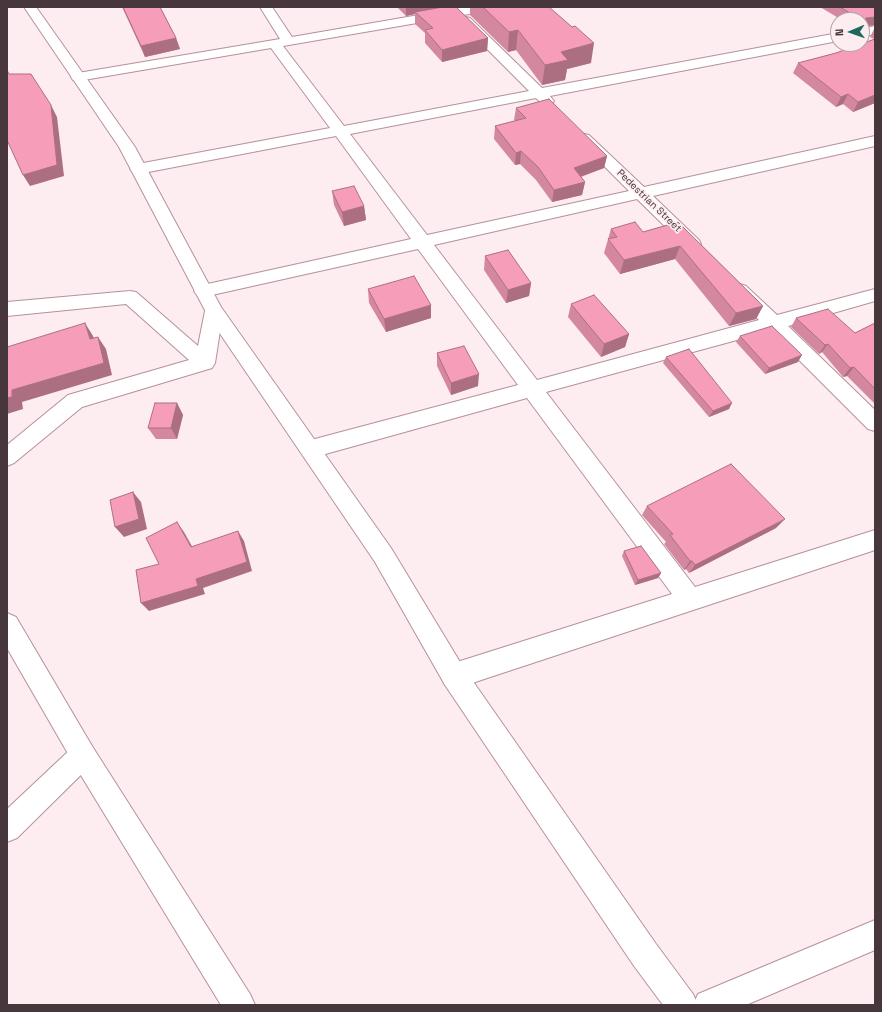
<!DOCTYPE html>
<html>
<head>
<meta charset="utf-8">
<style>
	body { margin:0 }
	#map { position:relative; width:882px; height:1012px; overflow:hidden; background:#fdecf0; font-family:"Space Grotesk",sans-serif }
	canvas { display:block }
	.frame { position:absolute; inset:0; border:8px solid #47373c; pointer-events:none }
	.north { position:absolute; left:830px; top:12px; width:40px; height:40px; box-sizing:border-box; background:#fdecf0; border:1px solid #b4a4a8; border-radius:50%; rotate:268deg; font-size:11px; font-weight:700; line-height:16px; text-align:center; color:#47373c }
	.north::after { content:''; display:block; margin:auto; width:14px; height:18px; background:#20685d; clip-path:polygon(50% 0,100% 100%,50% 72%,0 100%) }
</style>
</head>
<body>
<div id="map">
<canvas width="882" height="1012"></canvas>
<div class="frame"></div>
<div class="north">N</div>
</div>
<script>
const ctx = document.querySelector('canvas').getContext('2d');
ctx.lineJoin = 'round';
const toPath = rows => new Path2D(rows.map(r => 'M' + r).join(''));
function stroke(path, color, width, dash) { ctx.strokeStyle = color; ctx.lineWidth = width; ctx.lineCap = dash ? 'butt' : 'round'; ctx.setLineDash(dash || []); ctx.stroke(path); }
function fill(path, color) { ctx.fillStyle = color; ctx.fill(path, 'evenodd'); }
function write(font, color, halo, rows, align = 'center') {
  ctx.font = font + ' "Space Grotesk",sans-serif'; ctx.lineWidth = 3.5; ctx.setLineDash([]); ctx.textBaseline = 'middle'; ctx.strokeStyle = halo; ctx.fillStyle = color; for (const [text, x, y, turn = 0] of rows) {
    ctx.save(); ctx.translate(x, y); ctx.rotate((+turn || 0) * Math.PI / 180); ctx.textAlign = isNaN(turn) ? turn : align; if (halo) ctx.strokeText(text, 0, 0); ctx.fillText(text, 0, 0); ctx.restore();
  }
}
const street = toPath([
	[260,7,272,7,292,37,465,7,493,7,491,10,487,11,283,46,344,126,529,91,462,24,460,21,462,18,466,17,470,18,542,88,838,33,838,41,550,96,554,101,552,104,547,105,542,104,536,98,350,134,427,235,629,191,579,141,577,138,579,135,584,134,589,135,644,187,875,136,875,146,653,196,699,240,701,244,699,248,693,250,687,248,637,199,434,245,537,380,759,320,731,290,734,286,740,284,746,286,777,315,875,289,875,301,788,326,875,410,875,431,868,429,770,331,546,392,695,587,875,530,875,550,454,689,445,685,441,676,445,667,454,663,672,594,527,398,311,458,304,455,301,449,304,443,311,440,518,385,418,249,203,297,197,295,194,291,197,287,203,285,411,239,336,136,138,174,133,172,130,169,133,166,138,164,330,128,271,48,78,81,73,80,71,77,73,74,78,73,280,39,260,7],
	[875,26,875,34,862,37,862,29,875,26],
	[130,291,136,292,198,346,205,311,208,306,214,304,220,306,223,311,215,363,212,368,82,407,14,463,7,466,7,445,68,395,189,360,126,304,7,316,7,302,130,291],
	[83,742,92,746,96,755,92,764,17,838,7,842,7,809,74,746,83,742],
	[875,920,875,950,746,1005,693,1005,698,994,875,920]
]);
const secondary = toPath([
	[24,7,36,7,135,147,221,307,391,548,463,667,656,944,693,994,698,1005,663,1005,634,966,445,685,375,562,208,316,119,147,24,7],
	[7,613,16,617,92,746,250,994,255,1005,221,1005,74,764,7,648,7,613]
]);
const wall = toPath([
	[122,7,160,7,176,38,180,49,145,57],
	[397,7,456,7,488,38,487,51,442,62,425,43,425,33,415,24,415,14,406,16],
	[470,7,549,7,591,63,567,69,565,80,542,85,516,50,508,52,470,15],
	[820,7,875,7,875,25,862,27,862,28,862,20,842,20],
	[875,27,875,103,853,112,843,104,836,107,793,73,798,63,836,53,874,39,870,37],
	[516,108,607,156,604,168,581,177,585,182,582,195,552,202,536,180,520,164,515,165,494,139,495,126,515,121,514,120],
	[332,191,364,206,366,220,344,226,334,205],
	[678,222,763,306,756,319,729,326,675,259,620,274,604,253,611,229,643,232],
	[485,256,531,283,529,296,506,303,484,270],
	[368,289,431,318,386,332,369,303],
	[571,304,629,334,625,347,601,357,568,317],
	[796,318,855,333,875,323,875,402,874,403,847,376,843,377,822,352,819,354,791,327],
	[740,336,798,362,765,374,736,342],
	[437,353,478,386,451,395,437,366],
	[666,357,729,409,709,417,663,363],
	[177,403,183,415,177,439,156,439,148,428],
	[647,506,776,528,689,573,686,569,684,570,664,544,666,542,642,515],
	[624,551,661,573,658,578,635,585,622,556]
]);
const shadedWall = toPath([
	[406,7,456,7,417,14,415,12,415,14,406,16],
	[875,17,875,25,862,27,866,18],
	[518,30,516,50,508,52,509,32],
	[176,38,180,49,145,57,141,46],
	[488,38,487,51,442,62,442,50],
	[594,43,591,63,567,69,565,80,542,85,545,65,561,52],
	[848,94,843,104,836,107,841,97],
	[875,95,875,103,853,112,858,102],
	[51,105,57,117,64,176,30,186,23,175],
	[521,151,520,164,515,165,516,153],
	[607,156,604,168,571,180,574,168],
	[585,182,582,195,552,202,554,190],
	[364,206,366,220,344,226,342,212],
	[680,246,675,259,620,274,624,260],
	[531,283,529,296,506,303,508,290],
	[431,305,431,318,386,332,384,319],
	[763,306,756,319,729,326,736,313],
	[85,323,93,336,98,352,90,339],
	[629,334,625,347,601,357,604,344],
	[98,337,106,349,112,375,22,402,23,409,7,414,7,398,12,390],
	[828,344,822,352,819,354,825,345],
	[802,355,798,362,765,374,769,368],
	[854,367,847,376,843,377,850,368],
	[479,374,478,386,451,395,451,383],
	[177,403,183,415,177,439,171,428],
	[732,403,729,409,709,417,713,411],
	[133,492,141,502,147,529,124,537,115,527],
	[785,519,776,528,689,573,695,565],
	[177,522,184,532,198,557,191,547],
	[238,531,244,541,252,571,203,588,205,594,149,611,141,603,196,579],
	[690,561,692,561,686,569,684,570],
	[661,573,658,578,635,585,638,580]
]);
const building = toPath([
	[123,7,160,7,176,38,141,46,123,7],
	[443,7,456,7,488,38,442,50,425,30,433,28,415,12,443,7],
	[483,7,549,7,572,27,575,26,594,43,561,52,568,60,545,65,518,30,509,32,483,7],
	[840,7,875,7,875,17,866,18,865,22,840,7],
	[875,39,875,95,858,102,848,94,841,97,798,63,836,53,875,39],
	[7,70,9,74,31,74,51,105,57,165,23,175,7,140,7,70],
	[549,99,607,156,574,168,585,182,554,190,538,167,521,151,516,153,495,126,526,118,516,108,549,99],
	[354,186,364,206,342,212,332,191,354,186],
	[635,222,643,232,678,222,763,306,736,313,680,246,624,260,608,239,617,237,611,229,635,222],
	[508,250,531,283,508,290,485,256,508,250],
	[414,276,431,305,384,319,368,289,414,276],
	[594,295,629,334,604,344,571,304,594,295],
	[828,309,855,333,875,323,875,389,854,367,850,368,828,344,825,345,796,318,828,309],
	[85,323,90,339,98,337,104,363,12,390,12,397,7,398,7,347,85,323],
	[772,326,802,355,769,368,740,336,772,326],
	[464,346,479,374,451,383,437,353,464,346],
	[689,349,732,403,713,411,666,357,689,349],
	[155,403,177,403,171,428,148,428,155,403],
	[731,464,785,519,695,565,692,561,690,561,670,535,673,534,647,506,731,464],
	[133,492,139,519,115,527,110,500,133,492],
	[177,522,191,547,238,531,247,562,196,579,198,586,141,603,136,570,159,564,146,538,177,522],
	[641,546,661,573,638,580,624,551,641,546]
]);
const farStreetnames = [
	["Pedestrian Street",649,201,44]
];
stroke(street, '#b6919b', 2);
stroke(secondary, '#b6919b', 2);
fill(street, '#fff');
fill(secondary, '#fff');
fill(wall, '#d4889f');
fill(shadedWall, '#ac6f82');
fill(building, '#f69eb9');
stroke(building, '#ac6f82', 1);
write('10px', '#47373c', '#fdecf0', farStreetnames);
</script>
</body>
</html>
